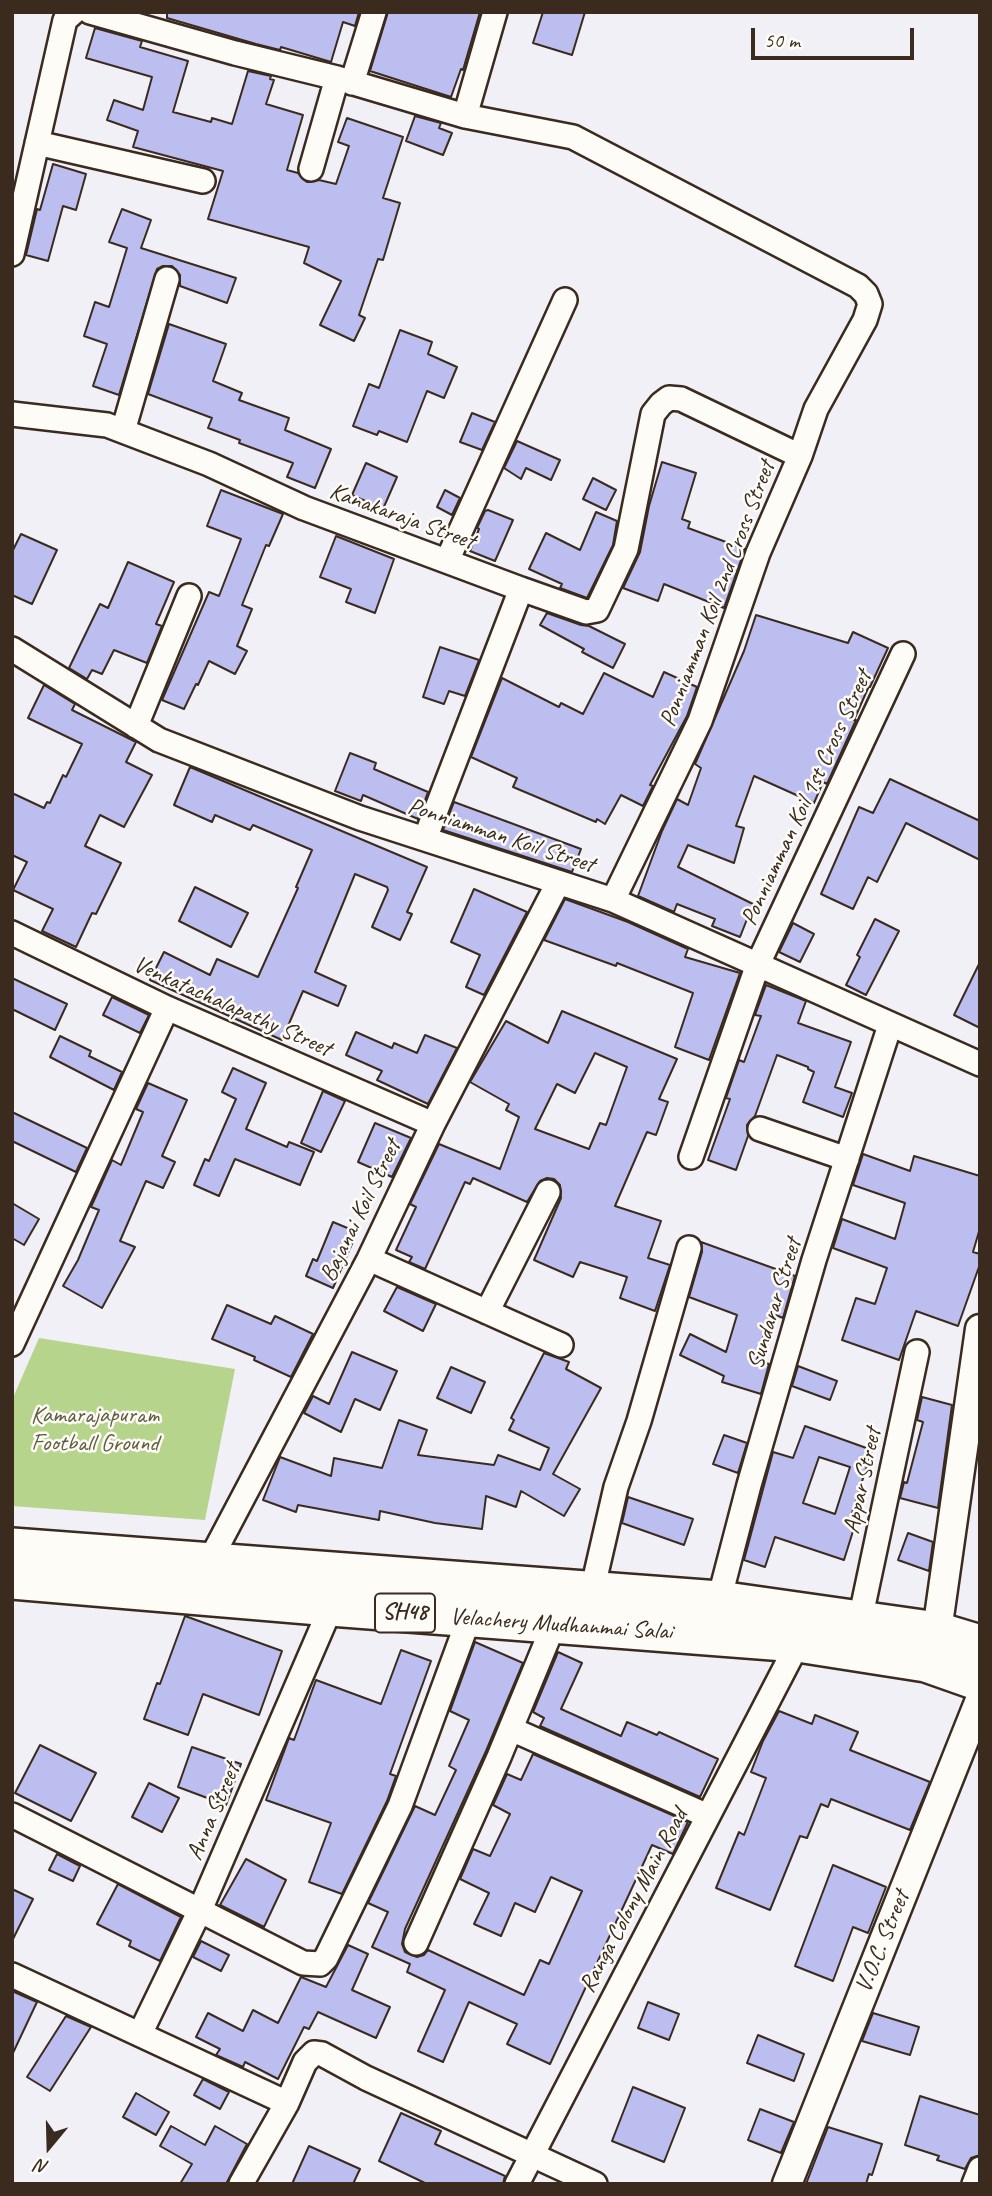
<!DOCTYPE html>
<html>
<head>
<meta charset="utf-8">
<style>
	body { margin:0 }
	#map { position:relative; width:992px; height:2196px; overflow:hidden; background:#f0f0f6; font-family:Caveat,sans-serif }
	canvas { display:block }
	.frame { position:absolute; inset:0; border:14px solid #3b2a1e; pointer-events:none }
	.north { position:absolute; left:14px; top:2112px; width:70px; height:70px; -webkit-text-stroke:5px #fdfcf7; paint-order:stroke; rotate:199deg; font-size:19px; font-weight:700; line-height:28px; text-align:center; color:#3b2a1e }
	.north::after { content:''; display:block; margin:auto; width:24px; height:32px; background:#3b2a1e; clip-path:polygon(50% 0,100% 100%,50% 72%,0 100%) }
	.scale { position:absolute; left:751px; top:28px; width:163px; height:32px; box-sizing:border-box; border:4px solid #3b2a1e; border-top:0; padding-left:9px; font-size:21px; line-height:24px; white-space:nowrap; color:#3b2a1e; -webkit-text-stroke:5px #fdfcf7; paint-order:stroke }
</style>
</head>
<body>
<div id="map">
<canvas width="992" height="2196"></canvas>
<div class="frame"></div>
<div class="north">N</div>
<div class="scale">50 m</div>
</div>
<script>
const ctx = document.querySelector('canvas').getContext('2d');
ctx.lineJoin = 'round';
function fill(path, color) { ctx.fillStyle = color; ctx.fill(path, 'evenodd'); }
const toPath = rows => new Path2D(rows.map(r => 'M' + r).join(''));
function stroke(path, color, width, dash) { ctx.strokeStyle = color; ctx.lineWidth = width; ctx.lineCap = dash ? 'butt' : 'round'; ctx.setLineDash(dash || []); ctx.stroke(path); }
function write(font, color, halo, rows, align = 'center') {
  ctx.font = font + ' Caveat,sans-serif'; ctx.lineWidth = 5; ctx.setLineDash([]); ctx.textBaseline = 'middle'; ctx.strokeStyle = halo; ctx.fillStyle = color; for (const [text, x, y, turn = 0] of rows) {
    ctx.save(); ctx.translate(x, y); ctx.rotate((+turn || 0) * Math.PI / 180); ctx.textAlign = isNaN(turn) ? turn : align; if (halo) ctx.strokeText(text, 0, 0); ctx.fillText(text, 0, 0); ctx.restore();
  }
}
const green = toPath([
	[39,1338,235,1369,205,1520,12,1506,12,1400]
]);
const building = toPath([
	[167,12,359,12,355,26,343,22,331,62,281,47,280,50,256,44,167,18,167,12],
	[388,12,480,12,463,70,461,69,451,97,370,71,388,12],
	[543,12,585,12,572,55,533,43,543,12],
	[95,28,142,41,140,47,188,61,173,112,211,122,212,118,232,124,248,71,271,76,270,79,274,80,266,104,303,115,287,170,298,173,307,182,319,180,336,184,349,146,338,142,347,118,403,137,383,198,400,203,383,260,378,259,359,315,365,318,354,341,320,325,341,281,304,263,309,247,208,219,223,171,133,147,138,131,107,120,114,100,143,110,152,77,86,58,95,28],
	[415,116,441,123,439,128,452,133,443,155,406,141,415,116],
	[53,164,86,174,76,210,63,206,48,261,26,255,37,209,40,210,53,164],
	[122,209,151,220,141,248,236,278,227,303,180,286,180,275,172,266,163,266,157,269,119,395,93,386,107,344,84,336,95,302,109,307,127,248,109,242,122,209],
	[169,324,226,344,213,381,242,393,239,400,289,418,285,430,331,449,315,488,287,477,293,463,239,443,240,440,208,428,212,418,148,394,169,324],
	[400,330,432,342,428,354,457,367,444,398,427,391,407,442,379,431,377,435,353,426,369,384,379,388,400,330],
	[472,413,495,422,482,450,460,442,472,413],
	[517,441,560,460,551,480,526,468,521,479,504,468,517,441],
	[662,462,696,473,682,519,690,522,688,528,745,549,724,608,664,584,658,601,623,588,640,552,649,506,662,462],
	[366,463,397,477,383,509,352,495,366,463],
	[593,478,616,490,606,510,583,499,593,478],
	[221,490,283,514,269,546,266,545,242,605,252,609,237,646,247,651,235,674,209,661,198,685,196,684,184,709,162,700,209,592,219,596,241,539,207,526,221,490],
	[445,490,460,498,452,515,437,507,445,490],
	[488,510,513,520,495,561,470,551,479,529,477,528,485,511,488,510],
	[596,512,617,521,613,545,587,598,560,588,562,584,529,569,546,533,580,550,596,512],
	[21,534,57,550,32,604,12,595,12,552,21,534],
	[336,536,394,559,375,613,346,602,351,589,320,577,336,536],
	[128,562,174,582,156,624,162,626,147,663,114,650,102,674,92,670,87,679,69,668,100,604,108,608,128,562],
	[547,613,581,625,589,626,625,644,613,668,582,652,584,649,540,625,547,613],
	[756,615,848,643,853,632,888,648,870,687,869,686,854,720,856,720,827,784,823,782,814,803,754,776,736,826,744,828,734,863,688,845,678,867,753,904,740,937,712,926,715,919,677,904,674,912,638,896,662,831,677,799,688,805,701,768,695,764,744,651,756,615],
	[440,647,479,660,465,696,449,691,444,704,423,697,440,647],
	[664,672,697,687,687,716,650,785,653,786,643,806,621,795,605,824,597,819,596,822,513,787,517,778,471,757,502,678,559,707,561,703,583,714,604,673,653,697,664,672],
	[44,685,75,704,72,710,136,742,126,762,152,775,124,827,100,815,85,846,121,863,96,914,92,913,76,947,42,931,53,909,13,890,27,862,12,855,12,793,44,808,47,802,50,803,63,775,66,777,82,744,28,718,44,685],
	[350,753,376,763,374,769,428,792,418,819,363,795,361,801,335,791,350,753],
	[190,767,427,867,407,912,412,914,400,940,372,927,388,890,387,887,355,874,315,972,346,986,338,1006,303,991,282,1040,150,980,164,952,210,975,217,959,258,977,298,888,296,887,312,850,253,825,250,830,215,815,212,822,174,805,190,767],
	[890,779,980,821,980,860,906,823,877,882,868,877,853,909,821,894,859,807,873,813,890,779],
	[454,802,581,849,572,872,443,830,454,802],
	[195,887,248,913,231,947,179,921,195,887],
	[474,889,527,912,484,995,466,987,480,955,451,942,474,889],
	[565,899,628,922,688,949,685,957,740,973,709,1060,675,1047,693,993,617,963,616,966,544,940,565,899],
	[875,919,899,931,866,995,846,985,860,957,857,955,875,919],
	[793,923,814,934,800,962,779,952,793,923],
	[980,962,980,1028,954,1015,980,962],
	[12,978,67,1004,55,1030,12,1009,12,978],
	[766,985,806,1001,798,1023,851,1042,835,1087,852,1093,843,1117,803,1102,814,1072,808,1069,808,1067,777,1055,755,1116,747,1125,748,1136,736,1170,708,1160,730,1099,726,1098,739,1060,744,1062,761,1016,755,1015,766,985],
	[112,997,149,1015,140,1033,103,1015,112,997],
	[562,1011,677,1059,659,1099,668,1102,656,1135,647,1132,615,1206,661,1221,648,1258,670,1265,655,1311,620,1298,627,1277,580,1262,573,1277,534,1260,561,1198,560,1185,554,1179,547,1178,540,1181,527,1202,473,1178,470,1184,465,1182,425,1269,409,1262,412,1257,396,1250,416,1207,410,1204,439,1144,500,1169,519,1117,506,1110,509,1104,470,1082,506,1021,548,1043,562,1011],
	[595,1053,627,1067,606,1125,600,1123,589,1149,535,1129,557,1084,575,1093,595,1053],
	[356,1032,392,1048,394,1043,417,1053,425,1035,457,1048,428,1104,377,1080,382,1071,346,1055,356,1032],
	[60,1036,91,1051,89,1056,122,1072,114,1090,50,1057,60,1036],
	[233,1068,266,1083,246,1129,287,1147,289,1142,314,1152,300,1185,235,1159,219,1196,194,1185,205,1159,209,1161,236,1099,222,1092,233,1068],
	[148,1083,187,1100,162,1156,175,1162,163,1188,146,1181,120,1241,135,1247,102,1308,63,1286,78,1260,99,1210,91,1207,112,1160,121,1165,143,1112,136,1109,148,1083],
	[323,1091,345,1101,321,1152,301,1143,323,1091],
	[12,1112,87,1148,76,1172,12,1141,12,1112],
	[375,1123,411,1138,392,1177,358,1162,375,1123],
	[863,1154,910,1171,914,1156,980,1176,980,1228,973,1252,980,1254,980,1264,958,1326,916,1311,899,1360,842,1340,856,1298,875,1304,887,1268,833,1248,842,1219,895,1239,905,1203,853,1185,863,1154],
	[12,1203,39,1219,24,1245,12,1238,12,1203],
	[333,1222,357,1232,333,1288,306,1276,313,1259,317,1261,333,1222],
	[701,1242,795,1276,783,1318,770,1313,757,1360,769,1364,761,1394,722,1382,724,1376,680,1355,690,1334,726,1352,737,1315,689,1297,702,1252,701,1242],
	[397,1287,436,1304,423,1331,384,1311,397,1287],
	[227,1305,271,1324,275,1316,313,1334,291,1377,254,1360,255,1357,212,1339,227,1305],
	[352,1352,397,1371,380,1410,355,1399,341,1432,304,1413,313,1396,329,1404,352,1352],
	[544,1353,569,1362,566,1369,601,1388,553,1474,580,1489,564,1516,521,1491,516,1507,486,1496,482,1529,435,1523,380,1511,379,1520,298,1505,296,1512,263,1500,280,1457,331,1476,334,1458,382,1468,399,1420,427,1430,418,1455,494,1465,498,1455,540,1470,549,1448,509,1430,514,1420,511,1418,544,1353],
	[798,1366,837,1381,830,1400,792,1386,798,1366],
	[451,1367,485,1382,471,1413,437,1398,451,1367],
	[922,1397,952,1405,938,1508,900,1498,904,1482,907,1483,923,1422,917,1420,922,1397],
	[805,1426,872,1450,852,1513,858,1515,844,1560,775,1537,765,1567,744,1560,773,1452,793,1458,805,1426],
	[819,1457,850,1467,835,1514,803,1503,819,1457],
	[724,1435,747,1443,738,1473,713,1464,724,1435],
	[628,1497,693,1519,684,1545,622,1523,628,1497],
	[908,1533,933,1542,929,1571,898,1560,908,1533],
	[185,1616,282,1651,259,1715,203,1694,188,1735,144,1719,157,1683,160,1684,185,1616],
	[475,1642,523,1663,486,1751,405,1929,402,1944,405,1952,417,1957,424,1955,428,1950,524,1995,540,1960,549,1964,582,1891,551,1877,535,1912,515,1903,501,1936,474,1924,489,1893,460,1879,473,1849,490,1856,510,1814,493,1805,507,1774,521,1780,533,1754,688,1822,673,1854,652,1845,550,2064,507,2044,517,2024,469,2002,443,2062,418,2051,445,1990,407,1972,410,1964,372,1947,388,1912,368,1903,415,1806,435,1815,456,1770,449,1766,469,1720,450,1711,475,1642],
	[401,1650,431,1661,390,1774,396,1776,387,1801,342,1894,309,1882,331,1823,266,1800,289,1738,294,1740,316,1680,381,1704,401,1650],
	[558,1652,582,1663,561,1709,621,1736,627,1722,657,1735,659,1732,718,1759,700,1797,540,1726,544,1718,533,1712,558,1652],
	[779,1711,812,1724,815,1715,858,1732,850,1750,930,1782,910,1830,831,1799,828,1807,821,1804,807,1838,800,1836,770,1910,716,1888,739,1832,744,1835,766,1778,751,1772,763,1741,779,1711],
	[40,1745,96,1773,71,1821,15,1793,40,1745],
	[192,1747,241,1764,226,1805,178,1787,192,1747],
	[149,1783,179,1798,162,1832,132,1817,149,1783],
	[57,1854,80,1866,73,1881,49,1870,57,1854],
	[246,1859,286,1880,264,1927,220,1905,246,1859],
	[833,1865,886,1887,868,1933,853,1927,833,1981,795,1966,833,1865],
	[118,1884,181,1917,160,1961,129,1946,131,1941,97,1924,118,1884],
	[12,1889,33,1899,12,1941,12,1889],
	[201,1941,229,1955,221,1971,193,1957,201,1941],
	[348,1945,368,1954,352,1990,390,2007,376,2038,318,2012,309,2029,304,2027,278,2079,245,2062,243,2067,216,2055,220,2049,196,2037,208,2013,243,2031,253,2010,278,2023,301,1977,326,1987,348,1945],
	[12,1991,37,2002,12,2055,12,1991],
	[648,2002,679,2014,669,2040,638,2028,648,2002],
	[873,2013,919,2027,910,2055,862,2041,873,2013],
	[66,2016,91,2027,50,2091,27,2077,66,2016],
	[758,2035,804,2054,794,2081,747,2063,758,2035],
	[203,2079,229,2092,220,2109,194,2095,203,2079],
	[633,2087,685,2108,664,2162,612,2141,633,2087],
	[136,2093,169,2112,156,2135,123,2117,136,2093],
	[920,2096,980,2115,980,2155,971,2158,965,2169,937,2160,939,2156,905,2145,920,2096],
	[760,2109,794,2122,781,2153,748,2140,760,2109],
	[401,2113,441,2131,435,2144,505,2176,503,2184,427,2184,379,2161,401,2113],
	[171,2126,205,2145,215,2126,247,2144,226,2184,180,2184,192,2164,160,2146,171,2126],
	[828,2127,882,2144,872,2175,869,2174,866,2184,806,2184,828,2127],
	[309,2146,360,2169,353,2184,292,2184,309,2146]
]);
const minor = toPath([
	[90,12,235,53,337,78,465,116,495,12],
	[352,83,374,12],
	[465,116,573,137,858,286,866,294,870,304,865,320,816,409,800,456,758,553,700,721,613,900],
	[37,143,203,181],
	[311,169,337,78],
	[12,254,65,20,74,12],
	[12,414,107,425,209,464,304,508,521,589,425,839],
	[123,431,167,279],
	[447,561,565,300],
	[521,589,586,612,597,610,626,549,653,414,661,404,669,398,681,399,800,456],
	[12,649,159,740,360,818,613,900,980,1064],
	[136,726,189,596],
	[12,933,167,1008,433,1124],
	[760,1129,847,1159],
	[691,1157,758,964,903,654],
	[369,1259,561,1345],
	[487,1312,548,1192],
	[12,1344,167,1008],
	[209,1562,369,1259,433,1124,558,883],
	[592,1591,616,1487,639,1421,689,1248],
	[719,1600,749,1485,814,1260,890,1025],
	[860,1620,917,1352],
	[511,1729,708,1816],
	[12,1815,303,1963,320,1964,326,1958,400,1806,469,1618],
	[416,1943,499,1757,554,1624],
	[12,1975,287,2103],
	[140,2034,200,1910,331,1607],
	[241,2184,287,2103,305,2062,314,2053,322,2054,366,2078,595,2184],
	[517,2184,798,1643],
	[974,2184,980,2169]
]);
const tertiary = toPath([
	[932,1648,937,1631,980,1329],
	[787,2184,980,1700]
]);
const primary = toPath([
	[12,1547,719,1600,937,1631,980,1644],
	[12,1580,331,1607,798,1643,926,1663,980,1682]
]);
const shields = [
	[405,1613,60]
];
const shieldNames = [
	["SH48",405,1613]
];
const streetNames = [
	["Kanakaraja Street",402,517,20],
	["Ponniamman Koil 2nd Cross Street",718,594,-69],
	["Ponniamman Koil 1st Cross Street",807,798,-65],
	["Ponniamman Koil Street",501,836,18],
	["Venkatachalapathy Street",232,1007,24],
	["Bajanai Koil Street",361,1211,-64],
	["Sundarar Street",775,1304,-73],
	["Appar Street",863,1481,-78],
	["Velachery Mudhanmai Salai",561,1625,4],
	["Anna Street",214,1812,-67],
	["Ranga Colony Main Road",634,1901,-62],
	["V.O.C. Street",883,1942,-68]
];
const parkNames = [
	["Kamarajapuram",95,1416],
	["Football Ground",95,1444]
];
fill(green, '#b7d48d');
fill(building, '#bdbef0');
stroke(building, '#3b2a1e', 2);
stroke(minor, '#3b2a1e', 28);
stroke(tertiary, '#3b2a1e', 33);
stroke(primary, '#3b2a1e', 42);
stroke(minor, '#fdfcf7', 23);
stroke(tertiary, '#fdfcf7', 28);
stroke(primary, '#fdfcf7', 37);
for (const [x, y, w] of shields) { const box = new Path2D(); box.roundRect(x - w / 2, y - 19.5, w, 39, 5); ctx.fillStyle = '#fdfcf7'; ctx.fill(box); stroke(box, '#3b2a1e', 2); }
write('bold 23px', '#3b2a1e', null, shieldNames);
write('24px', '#3b2a1e', '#fdfcf7', streetNames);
write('24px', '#605d3f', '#fdfcf7', parkNames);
</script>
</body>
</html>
